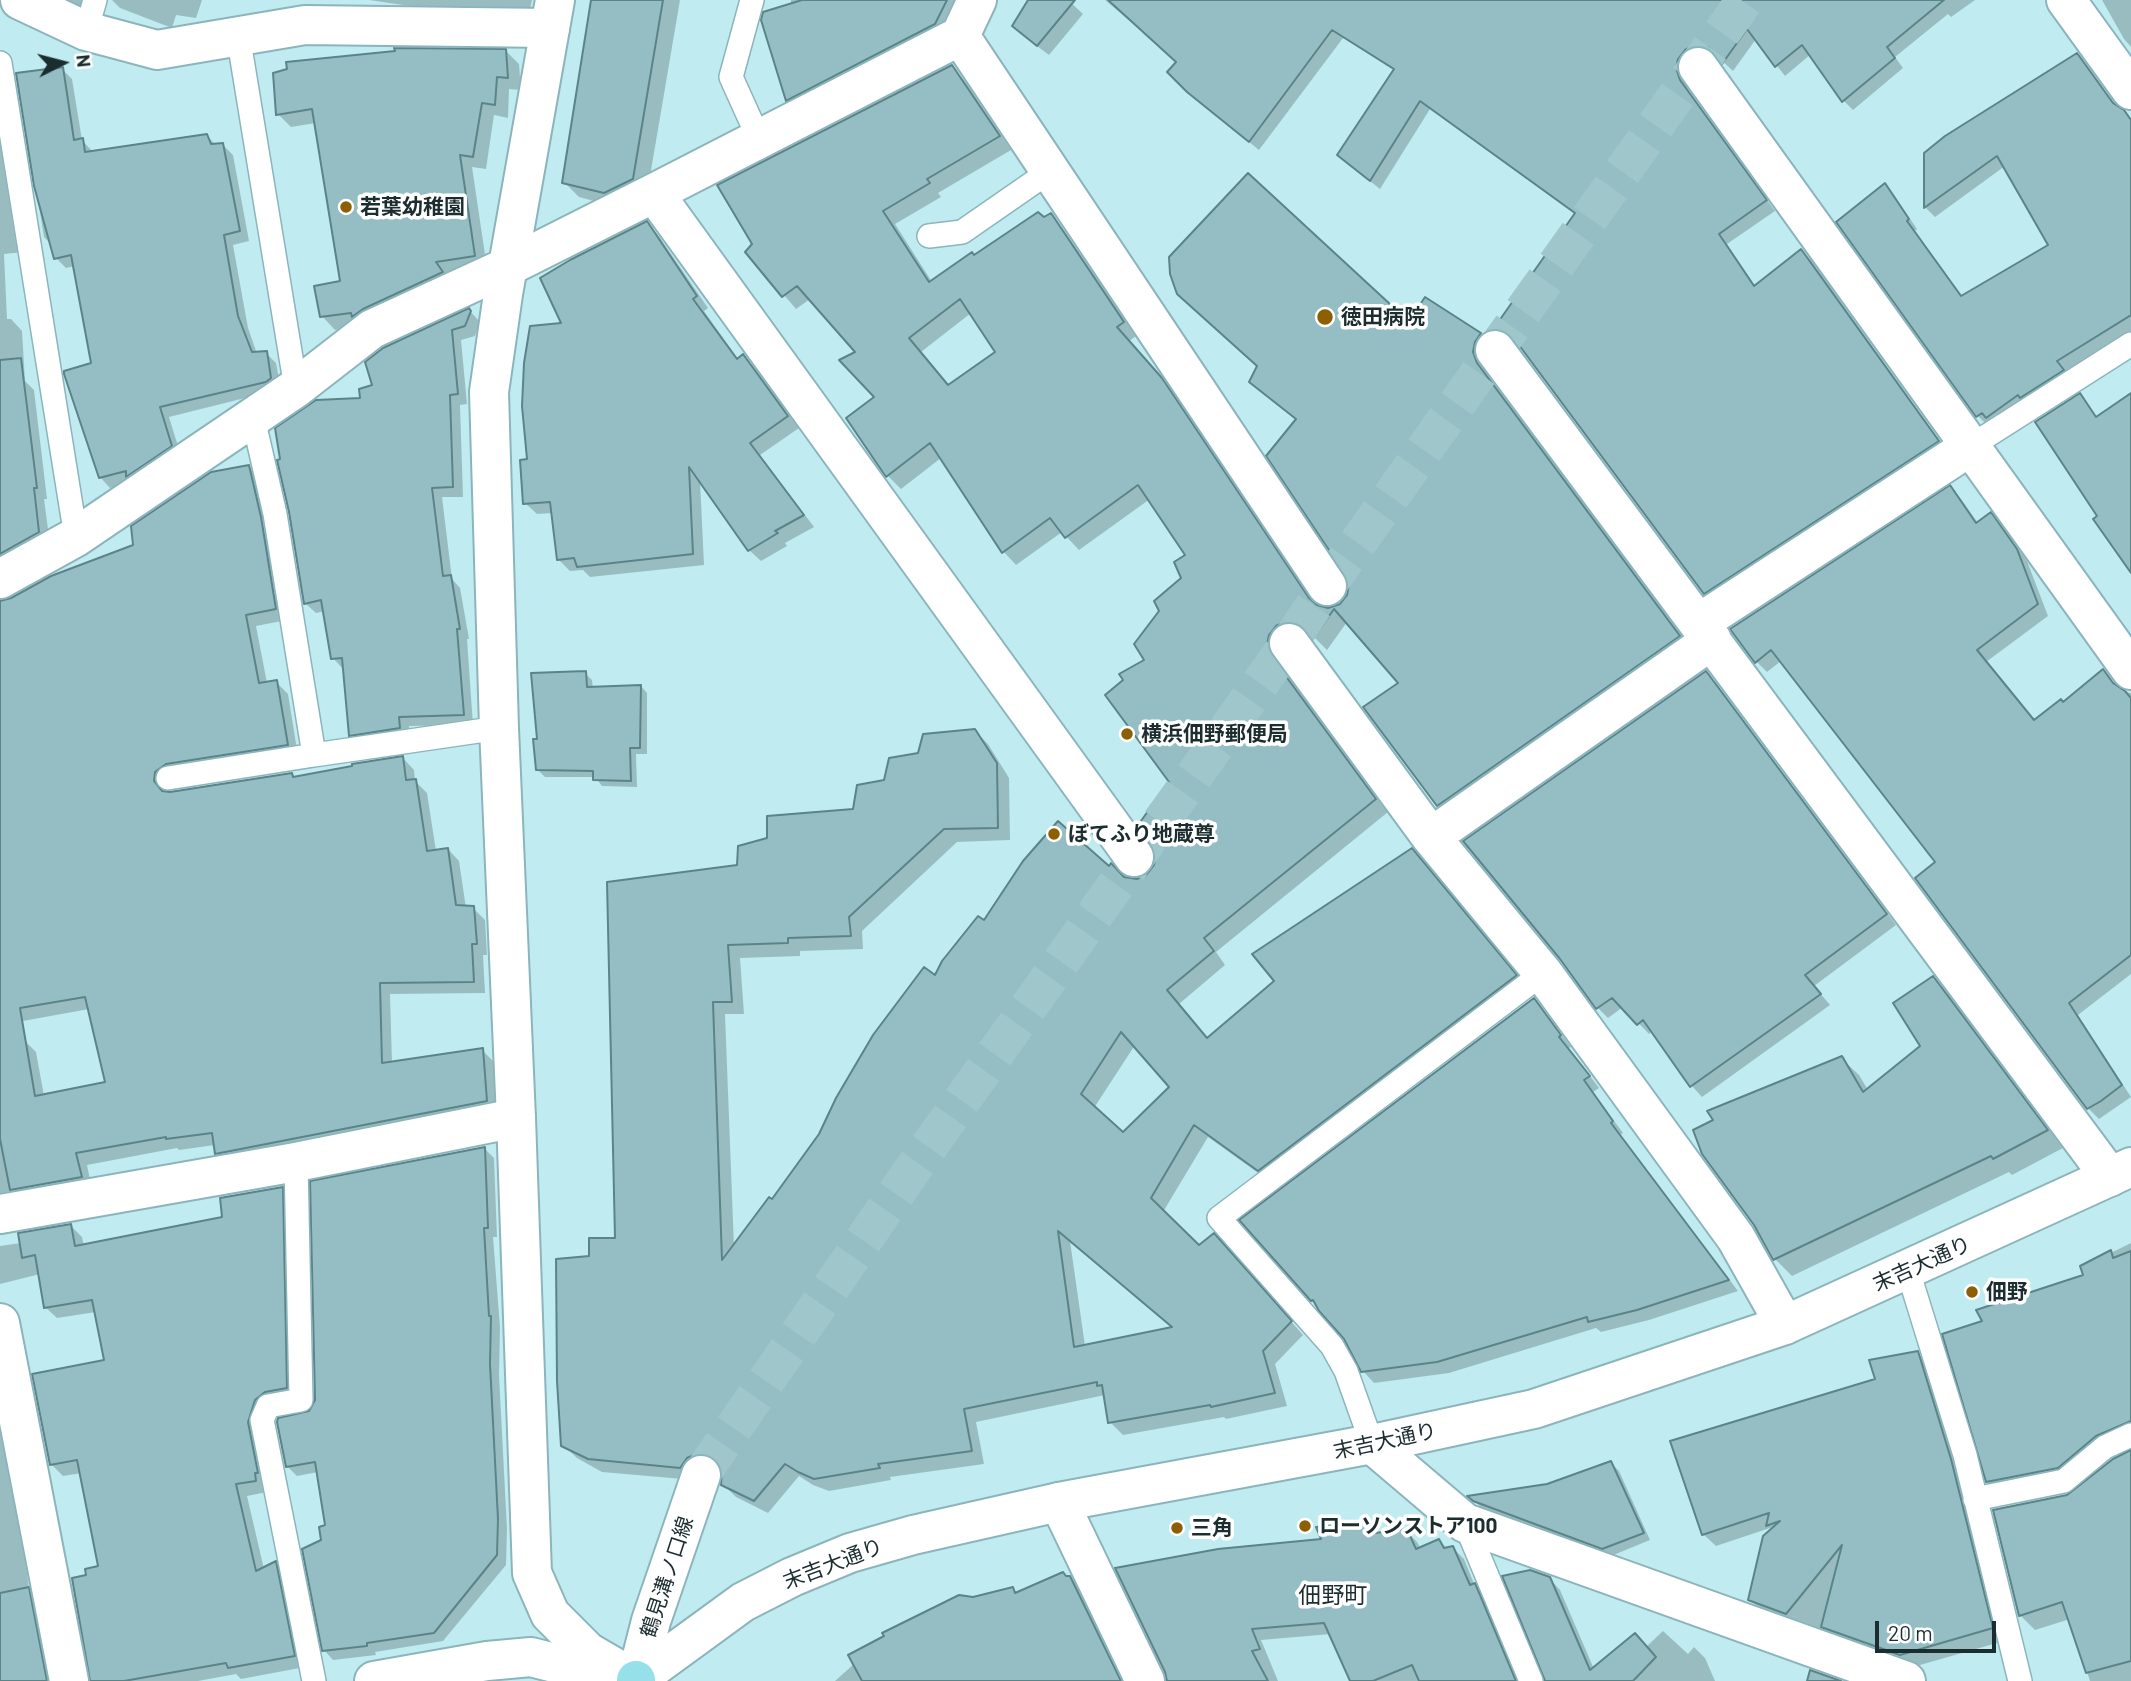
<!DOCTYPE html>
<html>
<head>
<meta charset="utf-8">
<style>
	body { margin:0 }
	#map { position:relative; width:2131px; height:1681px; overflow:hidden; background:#c0ecf1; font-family:Barlow,sans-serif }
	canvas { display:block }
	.north { position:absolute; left:28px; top:28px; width:70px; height:70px; -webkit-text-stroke:5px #fff; paint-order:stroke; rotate:84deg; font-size:19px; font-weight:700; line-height:28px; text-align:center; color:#1c2d30 }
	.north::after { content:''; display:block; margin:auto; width:24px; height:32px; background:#1c2d30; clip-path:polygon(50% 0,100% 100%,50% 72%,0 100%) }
	.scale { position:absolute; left:1875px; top:1621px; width:121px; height:32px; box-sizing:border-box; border:4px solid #1c2d30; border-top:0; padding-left:9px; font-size:21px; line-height:24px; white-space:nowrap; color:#1c2d30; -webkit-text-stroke:5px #fff; paint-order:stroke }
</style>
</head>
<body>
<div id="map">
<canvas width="2131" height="1681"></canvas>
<div class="north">N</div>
<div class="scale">20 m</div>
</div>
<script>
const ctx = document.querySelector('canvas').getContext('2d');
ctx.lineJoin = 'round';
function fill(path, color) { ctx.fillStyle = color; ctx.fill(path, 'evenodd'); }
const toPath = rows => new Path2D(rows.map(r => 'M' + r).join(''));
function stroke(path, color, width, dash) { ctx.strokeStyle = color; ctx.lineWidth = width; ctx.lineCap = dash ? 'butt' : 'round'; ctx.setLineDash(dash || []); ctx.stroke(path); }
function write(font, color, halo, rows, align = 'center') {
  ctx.font = font + ' Barlow,"Noto Sans JP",sans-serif'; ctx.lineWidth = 7; ctx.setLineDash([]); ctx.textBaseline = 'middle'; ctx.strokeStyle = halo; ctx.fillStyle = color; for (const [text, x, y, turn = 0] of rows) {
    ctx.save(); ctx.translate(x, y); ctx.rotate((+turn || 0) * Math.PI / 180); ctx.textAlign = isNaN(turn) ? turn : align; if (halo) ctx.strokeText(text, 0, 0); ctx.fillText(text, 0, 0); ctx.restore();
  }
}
const shadow = toPath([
	[64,0,90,0,87,9],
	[112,0,202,0,196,18,176,15,172,28,120,8],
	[369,0,532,0,529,14,464,14],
	[592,0,680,0,647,194,620,208,579,197,564,182],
	[791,0,960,0,945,34,797,110,787,100],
	[1031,0,1068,0,1083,14,1049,55,1025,37],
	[1105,0,1975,0,1951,17,1948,14,1895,57,1903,68,1853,110,1844,101,1811,54,1785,76,1756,39,1733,71,1717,56,1705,54,1685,79,1689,91,1775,211,1727,244,1756,287,1801,251,1811,260,1947,451,1714,602,1705,593,1516,339,1506,337,1496,328,1576,215,1430,109,1380,189,1348,164,1395,71,1343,38,1259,150,1199,101,1178,62],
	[2102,0,2131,0,2131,47,2124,39],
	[506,51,519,64,521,90,509,89,508,118,494,115,486,169,472,167,487,268,364,326,335,330,322,316,342,282,316,123,291,127,278,114],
	[2077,55,2118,108,2131,120,2131,333,2129,331,2065,371,2072,380,1987,425,1978,416,1838,222,1885,186,1894,195,1917,229,1915,231,1963,297,2050,245,2005,166,1935,217,1926,208,1926,154],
	[951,67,964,80,1011,150,938,193,941,197,895,224,932,282,1050,215,1063,229,1136,336,1129,341,1175,393,1317,607,1328,610,1341,605,1348,596,1350,584,1297,421,1251,382,1390,307,1411,323,1425,300,1480,334,1493,347,1486,366,1490,378,1692,649,1451,818,1438,805,1401,684,1347,622,1327,650,1312,635,1300,634,1280,659,1284,671,1388,812,1216,952,1225,965,1179,1004,1208,1039,1276,981,1412,850,1528,989,1272,1183,1208,1137,1163,1212,1199,1247,1227,1249,1303,1335,1275,1364,1287,1406,1226,1419,1224,1417,1123,1435,1110,1422,1105,1395,976,1422,984,1464,890,1477,891,1480,829,1491,813,1485,799,1476,768,1513,736,1497,723,1484,722,1467,710,1466,694,1480,602,1472,577,1458,563,1445,591,1258,617,1239,739,866,854,811,919,755,974,730,988,744,1009,778,1010,840,957,842,862,931,863,949,800,951,800,956,740,958,744,1014,725,1014,734,1247,773,1202,935,978,985,922,1110,868,1124,878,1137,880,1148,876,1156,866,1171,782,1146,660,1184,579,1188,556,1150,499,1079,550,1062,532,1016,565,1003,551,941,458,901,489,888,476,849,419,877,397,858,352,810,299,796,309,747,252],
	[971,313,998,352,949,387,921,352],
	[1135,1045,1172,1087,1123,1134,1094,1108],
	[1070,1241,1173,1328,1085,1346],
	[62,69,72,79,82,140,93,152,206,135,216,145,222,144,233,155,249,241,233,245,248,328,257,354,266,353,276,363,281,389,169,417,181,456,133,481,110,488,100,477,93,364,75,266,66,268,56,258,52,245,44,237,18,75],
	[0,96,25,252,4,254,7,319,11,319,22,331,25,381,34,390,47,499,44,499,50,544,0,572],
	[647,223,658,235,708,308,704,311,739,360,743,356,755,368,799,428,760,455,814,527,785,543,787,546,761,561,749,550,700,480,704,565,590,577,583,570,570,571,559,560,553,513,537,514,525,503,529,461,564,324],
	[469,310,480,322,475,336,461,340,467,404,460,405,463,497,442,497,452,579,460,588,469,639,467,639,473,725,409,726,410,738,361,745,351,735,343,669,333,658,325,611,316,613,305,603,362,400,374,386],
	[249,467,260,479,287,620,256,626,267,683,276,682,288,694,298,756,166,784,165,793,292,774,296,778,403,758,414,770,415,781,427,793,436,851,448,849,459,861,466,908,473,908,485,920,487,955,483,955,485,993,390,994,392,1063,482,1050,494,1062,498,1113,228,1165,216,1153,215,1145,179,1150,177,1148,87,1165,92,1189,23,1201,13,1191,0,1193,0,1045,25,1041,36,1052,44,1096,107,1083,89,1009,12,1023,0,1009,0,602,11,600,135,546],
	[1950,488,1961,499,1978,523,1991,514,2001,525,2027,561,2048,616,1986,662,2035,721,2063,704,2103,671,2122,692,2131,693,2131,974,2078,1015,2131,1097,2099,1119,2088,1108,1937,863,1781,661,1767,672,1756,661],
	[585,673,592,680,593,689,641,686,647,693,647,754,636,754,637,787,602,786,595,777,545,777,538,770,539,741],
	[1706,673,1716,683,1896,925,1814,986,1830,1005,1702,1097,1692,1086,1652,1031,1649,1034,1623,1007,1608,1018,1598,1008,1561,958],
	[1933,978,1950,995,2063,1148,2012,1175,2009,1172,1792,1276,1775,1259,1841,1058,1859,1075,1868,1090,1922,1047],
	[1534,1000,1544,1011,1571,1047,1569,1048,1599,1088,1593,1092,1623,1133,1620,1135,1738,1291,1649,1320,1601,1332,1596,1328,1449,1373,1374,1383,1363,1371,1346,1338,1242,1220],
	[484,1148,494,1158,497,1237,493,1237,500,1327,499,1375,507,1529,506,1565,443,1641,375,1652,376,1655,333,1660,324,1650,323,1541,327,1526,318,1472,297,1476,287,1466,310,1413],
	[282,1188,293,1200,298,1400,266,1412,267,1492,247,1496,264,1569,276,1563,287,1575,305,1667,241,1679,236,1674,198,1681,92,1681,89,1577,100,1567,82,1473,63,1476,51,1464,106,1361,96,1312,57,1318,45,1307,40,1274,0,1284,0,1246,21,1243,71,1226,82,1237,84,1246,224,1218],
	[2131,1243,2131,1442,2003,1497,1988,1482,1984,1322,2086,1277,2082,1267],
	[1917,1353,1930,1365,2004,1641,1913,1667,1763,1612,1750,1600,1776,1526,1716,1546,1703,1534,1878,1380],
	[0,1395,17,1486,29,1590,40,1601,55,1681,0,1681],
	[2131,1451,2131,1681,2090,1681,2070,1619,2035,1630,2020,1615,2073,1494],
	[1611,1463,1619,1471,1650,1540,1611,1556,1482,1508,1471,1498,1547,1485],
	[1370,1523,1380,1534,1406,1531,1417,1542,1421,1549,1439,1541,1448,1549,1453,1548,1464,1559,1475,1586,1486,1596,1521,1681,1352,1681,1331,1634,1261,1640,1278,1681,1168,1681,1324,1541],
	[1070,1578,1081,1589,1125,1681,835,1681,855,1663,974,1599,1012,1589,1017,1594],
	[1549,1578,1560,1590,1594,1669,1646,1647,1663,1631,1688,1654,1694,1647,1705,1658,1715,1681,1546,1681]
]);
const building = toPath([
	[591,0,663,0,633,179,604,193,562,183,591,0],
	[802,0,947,0,935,24,786,101,761,20,763,12,802,0],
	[1028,0,1075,0,1037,46,1012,26,1028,0],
	[1108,0,1944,0,1887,47,1895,58,1842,102,1802,45,1775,67,1747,29,1722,64,1708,47,1695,45,1685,50,1678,59,1676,68,1680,80,1767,200,1719,234,1754,286,1801,249,1939,441,1704,594,1513,337,1504,330,1494,328,1575,213,1420,101,1370,181,1337,155,1394,69,1332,30,1249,142,1187,92,1167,72,1176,62,1108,0],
	[394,48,506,49,508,78,497,77,495,105,482,103,473,157,460,155,475,256,436,262,443,272,363,309,352,317,351,313,320,317,314,286,340,281,312,109,276,115,273,73,287,69,286,62,395,51,394,48],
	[2077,53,2113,103,2124,110,2131,120,2131,315,2057,361,2064,370,2020,398,2018,395,1986,418,1982,413,1976,417,1836,222,1885,183,1909,219,1907,221,1961,296,2048,245,1997,156,1924,208,1924,153,1945,136,2077,53],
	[952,65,1000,136,927,179,930,183,883,211,929,282,972,252,974,255,1038,212,1044,217,1051,213,1124,322,1117,327,1162,378,1309,598,1317,605,1328,608,1340,604,1347,595,1349,584,1345,574,1266,456,1296,419,1249,382,1257,366,1177,294,1170,274,1169,257,1248,173,1391,305,1410,320,1425,297,1481,333,1475,342,1473,352,1477,363,1680,636,1437,806,1363,707,1398,683,1334,609,1313,639,1297,623,1286,621,1276,626,1269,635,1267,645,1271,656,1376,799,1204,938,1214,951,1167,990,1207,1038,1274,981,1252,954,1412,848,1517,975,1258,1171,1194,1125,1151,1198,1199,1245,1214,1233,1292,1321,1263,1351,1275,1393,1211,1407,1210,1405,1108,1423,1102,1385,1097,1386,1097,1382,964,1409,972,1451,878,1464,880,1468,814,1479,798,1472,785,1464,754,1501,721,1485,722,1470,717,1460,707,1454,696,1454,687,1458,680,1468,588,1459,561,1446,557,1381,556,1259,589,1256,589,1238,615,1238,607,882,737,865,738,846,767,838,767,816,853,809,857,785,884,780,889,758,918,753,923,734,975,729,997,763,998,828,944,829,849,917,851,936,788,938,788,943,728,945,732,1002,713,1002,722,1260,769,1197,772,1199,819,1134,836,1098,873,1035,924,967,935,975,942,961,978,916,984,920,1023,861,1058,821,1109,866,1111,863,1124,877,1137,879,1147,874,1154,865,1156,855,1152,844,1138,825,1169,782,1105,695,1123,680,1119,674,1144,660,1134,644,1159,611,1154,601,1181,578,1174,562,1185,555,1138,485,1065,538,1050,518,1002,553,930,443,886,477,846,418,874,397,839,360,855,352,797,286,782,297,745,252,752,244,717,185,952,65],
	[960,299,995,352,948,385,909,338,960,299],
	[1121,1032,1169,1087,1123,1132,1081,1094,1121,1032],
	[1058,1231,1172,1327,1074,1347,1058,1231],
	[63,67,74,140,83,138,85,152,207,134,211,144,223,143,240,231,224,235,238,316,252,352,267,351,271,378,266,382,160,407,172,446,126,477,126,471,99,478,64,374,64,371,91,363,71,255,54,259,34,186,16,73,63,67],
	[647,221,697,296,693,299,737,359,743,354,788,416,750,443,804,515,775,531,778,533,748,551,689,467,693,554,577,567,574,558,557,560,550,502,523,504,520,460,527,459,522,406,524,363,530,326,561,323,540,278,570,260,647,221],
	[469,308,471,311,465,326,452,330,458,394,450,395,453,487,432,488,443,576,451,575,460,629,457,629,464,715,399,717,400,728,349,736,342,658,331,659,321,600,304,604,289,512,277,460,280,459,275,428,316,400,360,398,359,389,372,385,365,362,383,348,469,308],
	[21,358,37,488,34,488,39,532,0,554,0,360,21,358],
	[2080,393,2096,417,2131,393,2131,573,2093,519,2097,516,2035,422,2080,393],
	[249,465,261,517,276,609,246,615,259,683,277,680,288,745,166,764,155,772,154,781,162,791,170,792,292,773,293,777,352,766,352,764,403,756,406,780,416,779,427,851,448,848,456,905,474,906,477,944,472,944,474,982,380,983,382,1063,483,1048,487,1101,215,1154,212,1133,166,1139,166,1137,76,1153,82,1177,10,1190,0,1139,0,601,11,598,51,576,133,545,131,526,211,472,249,465],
	[85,997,105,1082,35,1096,20,1008,85,997],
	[1950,485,1976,523,1991,512,2017,549,2038,604,1977,650,2034,720,2061,699,2063,702,2103,669,2113,683,2125,691,2131,698,2131,955,2069,1003,2122,1085,2101,1101,2087,1109,1915,878,1935,862,1771,650,1755,663,1730,629,1950,485],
	[586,671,587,687,641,685,640,748,630,748,631,781,593,780,593,771,536,770,533,739,537,739,531,673,586,671],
	[1706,671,1887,914,1805,975,1821,994,1690,1087,1643,1020,1637,1025,1612,998,1596,1009,1560,959,1463,841,1706,671],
	[1933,976,2048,1130,1993,1159,1991,1156,1773,1260,1754,1225,1702,1154,1693,1130,1713,1120,1707,1111,1842,1056,1863,1092,1920,1046,1893,1003,1933,976],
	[1534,998,1561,1035,1559,1037,1590,1076,1584,1080,1613,1121,1611,1123,1729,1280,1637,1310,1588,1322,1587,1317,1437,1362,1361,1372,1344,1339,1319,1311,1313,1300,1311,1301,1239,1220,1534,998],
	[485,1147,488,1228,484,1228,489,1316,491,1316,490,1364,498,1519,497,1555,434,1633,367,1643,367,1646,322,1651,302,1549,321,1540,319,1527,325,1525,315,1462,286,1467,277,1422,278,1418,309,1411,315,1400,310,1181,485,1147],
	[283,1187,287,1388,265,1392,255,1400,248,1422,258,1473,255,1473,256,1481,236,1484,256,1571,276,1561,295,1656,228,1668,226,1663,124,1681,90,1681,72,1578,86,1575,85,1569,98,1566,77,1460,50,1465,32,1374,104,1360,92,1300,44,1308,35,1255,22,1258,18,1233,71,1224,75,1246,222,1217,220,1198,283,1187],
	[2111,1250,2113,1258,2131,1251,2131,1421,2096,1436,2058,1468,1986,1482,1942,1334,1982,1321,1976,1310,2083,1275,2080,1266,2111,1250],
	[1918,1351,1951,1459,1993,1628,1900,1655,1821,1627,1842,1545,1786,1614,1748,1600,1763,1536,1780,1521,1766,1526,1769,1513,1702,1535,1670,1441,1875,1379,1869,1360,1918,1351],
	[2131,1450,2131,1661,2086,1673,2062,1602,2019,1616,1993,1510,2067,1495,2113,1459,2131,1450],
	[1611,1461,1644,1533,1602,1549,1473,1501,1467,1496,1547,1484,1611,1461],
	[1370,1522,1375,1533,1407,1529,1416,1549,1439,1539,1444,1548,1453,1546,1470,1585,1475,1583,1516,1681,1419,1681,1412,1665,1373,1681,1350,1681,1324,1623,1252,1629,1260,1649,1252,1651,1268,1681,1167,1681,1165,1672,1115,1568,1218,1549,1321,1539,1316,1527,1370,1522],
	[1530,1570,1550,1577,1590,1670,1635,1633,1656,1657,1633,1681,1545,1681,1502,1576,1530,1570],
	[1063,1572,1066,1576,1070,1576,1121,1681,862,1681,848,1655,884,1636,882,1633,959,1595,973,1597,1013,1587,1015,1593,1063,1572],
	[29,1587,47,1681,0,1681,0,1593,29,1587],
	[1810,1670,1841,1681,1807,1681,1810,1670]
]);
const streetTunnel = toPath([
	[701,1475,917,1163,1289,643,1327,586,1745,0]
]);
const lane = toPath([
	[752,0,731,77,759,139],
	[86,31,95,0],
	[238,35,296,388],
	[0,63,76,537],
	[929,236,962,232,1050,171],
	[253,418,275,514,314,755,499,728],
	[1971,446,2131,344],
	[168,778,314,755],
	[296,1162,301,1400,268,1406,262,1420,314,1681],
	[1908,1271,1965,1455,2020,1681],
	[1372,1444,1346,1371,1332,1346,1219,1218,1543,973],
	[1975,1499,2064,1481,2105,1447,2131,1435],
	[1465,1523,1531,1681]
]);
const street = toPath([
	[20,0,86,31,157,50,305,25,550,28],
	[2066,0,2131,90],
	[960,36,1327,586],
	[960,36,977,0],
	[1698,67,2131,670],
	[654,193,1134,857],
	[1495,350,2110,1177],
	[0,579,76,537,296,388,372,329,509,266,654,193,960,36],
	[1699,623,1971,446],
	[1289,643,1431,837,1543,973,1736,1238,1785,1325],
	[1431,837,1712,640],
	[0,1214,296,1162,516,1118],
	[0,1323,69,1681],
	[1372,1444,1465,1523,1906,1681],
	[1059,1502,1145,1681],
	[374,1681,487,1661,531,1657,562,1665,597,1681]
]);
const secondary = toPath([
	[555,0,503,294,489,392,499,728,516,1118,532,1573,550,1614,588,1652,636,1680],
	[636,1680,743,1602,792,1577,850,1553,913,1535,1059,1502,1372,1444,1534,1409,1785,1325,2131,1167],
	[636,1680,651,1621,701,1475]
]);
const primary = toPath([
	[636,1681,636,1680]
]);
const markers = [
	[346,207,7,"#8b5f02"],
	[1325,317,9,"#8b5f02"],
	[1127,734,7,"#8b5f02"],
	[1054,834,7,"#8b5f02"],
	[1972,1292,7,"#8b5f02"],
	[1305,1526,7,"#8b5f02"],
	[1177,1528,7,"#8b5f02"]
];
const poiNames = [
	["若葉幼稚園",360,207],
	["徳田病院",1341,317],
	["横浜佃野郵便局",1141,734],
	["ぼてふり地蔵尊",1068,834],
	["佃野",1986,1292],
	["ローソンストア100",1319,1526],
	["三角",1191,1528]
];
const streetNames = [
	["末吉大通り",1922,1264,-24],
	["末吉大通り",1385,1441,-12],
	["末吉大通り",833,1564,-21],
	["鶴見溝ノ口線",667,1577,-72]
];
const neighbourhoodNames = [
	["佃野町",1333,1595]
];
fill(shadow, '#0003');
fill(building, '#94bec4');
stroke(building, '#5b8489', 2);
stroke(streetTunnel, '#9fc6ca', 38, [38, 19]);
stroke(lane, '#8bb5bb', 26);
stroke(street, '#8bb5bb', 42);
stroke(secondary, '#8bb5bb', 42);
stroke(primary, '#fff', 42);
stroke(lane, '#fff', 23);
stroke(street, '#fff', 38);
stroke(secondary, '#fff', 38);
stroke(primary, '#95e0e9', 38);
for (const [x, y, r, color] of markers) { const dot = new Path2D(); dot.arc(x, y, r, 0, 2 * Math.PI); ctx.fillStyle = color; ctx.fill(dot); stroke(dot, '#fff', 2.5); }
write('bold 21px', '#1c2d30', '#fff', poiNames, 'left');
write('21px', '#1c2d30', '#fff', streetNames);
write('23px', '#1c2d30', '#fff', neighbourhoodNames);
</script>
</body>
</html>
